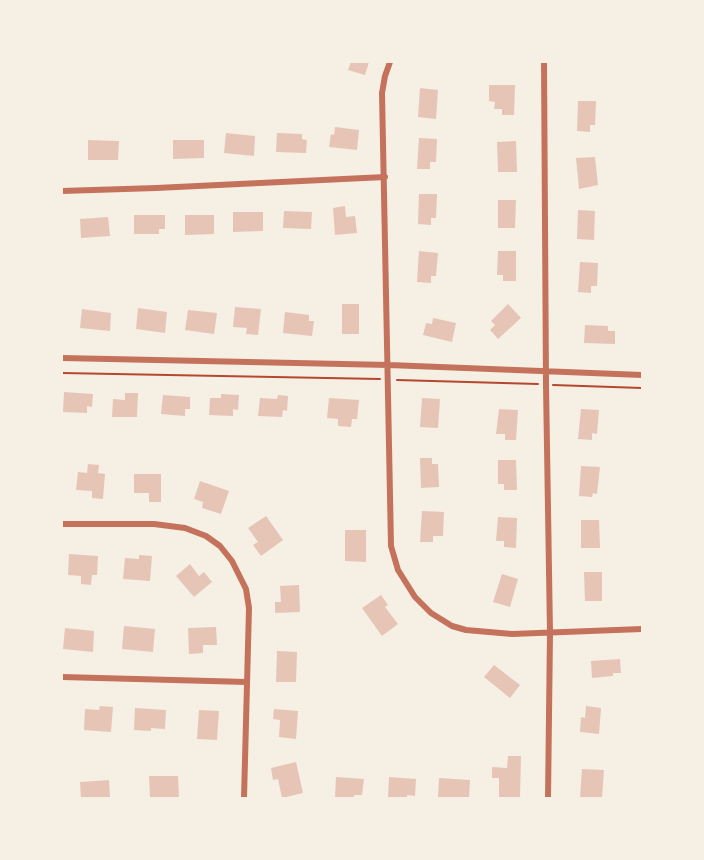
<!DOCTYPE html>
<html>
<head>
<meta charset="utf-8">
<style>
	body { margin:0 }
	#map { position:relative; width:704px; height:860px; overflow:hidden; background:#f6efe4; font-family:Georgia,serif }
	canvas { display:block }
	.frame { position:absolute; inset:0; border:63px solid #f6efe4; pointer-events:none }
</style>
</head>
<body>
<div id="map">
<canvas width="704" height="860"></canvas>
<div class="frame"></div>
</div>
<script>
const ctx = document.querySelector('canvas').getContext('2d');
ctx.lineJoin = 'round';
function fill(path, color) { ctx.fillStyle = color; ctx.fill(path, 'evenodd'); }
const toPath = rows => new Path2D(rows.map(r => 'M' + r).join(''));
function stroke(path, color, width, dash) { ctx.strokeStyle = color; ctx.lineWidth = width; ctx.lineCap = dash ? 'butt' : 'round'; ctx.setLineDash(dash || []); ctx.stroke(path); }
const building = toPath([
	[351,62,369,62,365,75,348,70],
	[489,85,515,85,514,115,502,115,502,109,494,109,495,102,489,101],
	[420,88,438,90,436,119,418,117],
	[578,101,596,101,595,125,590,125,590,132,577,131],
	[335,127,359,130,357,150,329,147,331,134,334,135],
	[226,133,255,136,254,156,224,153],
	[277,133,302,134,302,139,307,140,306,153,276,152],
	[419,138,437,139,436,162,430,162,430,169,417,169],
	[88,140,119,141,118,160,88,160],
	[173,140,204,140,204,158,173,159],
	[516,141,517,172,498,172,497,142],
	[595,157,598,185,579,189,576,158],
	[419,194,437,194,436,218,431,218,431,225,418,224],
	[498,200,516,200,515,228,498,228],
	[345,206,346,217,355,216,357,233,335,235,333,208],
	[578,210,595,211,594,240,577,239],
	[284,211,312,212,311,229,283,228],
	[233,212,263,212,263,231,233,232],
	[134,215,165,215,165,229,159,229,159,234,134,234],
	[185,215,214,215,214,234,185,235],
	[108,217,110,236,81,238,80,219],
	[419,251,438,253,436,276,431,276,431,283,417,282],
	[498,251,516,251,516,281,503,281,503,275,497,275],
	[580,262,598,263,597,286,591,286,591,293,578,292],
	[342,304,359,304,359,334,342,334],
	[508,304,521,318,498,339,490,330,495,325,491,321],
	[235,307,261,309,258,335,246,334,247,328,233,327],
	[138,308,167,312,165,333,136,329],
	[82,309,111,313,110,331,80,328],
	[188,310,217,313,214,334,185,330],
	[285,312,309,315,309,321,314,321,312,336,283,333],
	[433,318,456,323,452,342,423,335,426,323,432,324],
	[585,325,608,326,608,331,615,331,615,344,584,343],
	[64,392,93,394,92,407,87,406,87,413,63,412],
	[125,393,138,393,137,417,112,417,113,399,125,400],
	[221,394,239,395,238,410,233,409,233,416,209,415,210,398,221,398],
	[163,395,190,397,190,409,185,409,185,416,161,414],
	[278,395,288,396,287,411,283,410,282,417,258,416,260,398,277,399],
	[329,398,359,400,357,419,352,419,351,427,338,426,338,419,327,418],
	[422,398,440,399,438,428,420,427],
	[499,409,518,410,516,440,505,440,505,434,496,434],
	[581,409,599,410,597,434,592,433,592,440,578,439],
	[420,458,432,458,432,464,438,464,439,487,421,488],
	[498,460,516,460,517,490,504,490,504,484,498,484],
	[88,464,99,465,98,473,105,474,103,499,92,498,92,491,76,490,78,472,87,473],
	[581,466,600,467,597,494,593,493,592,497,579,496],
	[134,474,161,474,161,502,149,502,149,493,134,493],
	[200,481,229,491,221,514,202,508,203,502,194,499],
	[422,511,444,512,443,536,433,536,433,542,420,542],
	[266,516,283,540,261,556,253,545,258,542,248,528],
	[498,517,517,518,516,548,504,547,504,541,496,541],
	[581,520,599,520,600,548,581,548],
	[345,530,366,530,366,562,345,561],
	[69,554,98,556,97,575,92,575,91,585,81,584,81,576,68,575],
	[139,555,152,556,150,581,123,579,125,558,139,559],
	[190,564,199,576,204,572,212,582,194,597,176,576],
	[584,572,602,572,602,601,585,601],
	[502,574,518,579,510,607,493,602],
	[299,585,300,612,275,613,275,602,281,602,280,586],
	[381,595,388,605,385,607,398,624,382,636,362,608],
	[124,626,155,629,153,652,122,649],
	[216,627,217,645,203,645,203,653,189,654,188,628],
	[65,628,94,631,93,652,63,649],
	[277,651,297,652,296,682,276,682],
	[620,659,621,673,613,673,613,676,592,678,591,661],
	[494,665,520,685,510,698,484,677],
	[100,706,113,707,111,732,84,730,85,709,99,710],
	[586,706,601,708,599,734,580,732,581,717,585,718],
	[135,708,166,710,165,729,151,728,151,731,134,730],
	[274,709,298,711,296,739,279,737,280,720,273,719],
	[199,710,219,711,217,740,197,739],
	[508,756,521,756,520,797,499,797,499,778,492,778,492,767,507,768],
	[296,762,303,793,282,798,278,779,273,780,271,768],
	[582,769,604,770,602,798,580,798],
	[149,776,178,776,179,797,150,797],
	[336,777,364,779,362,795,354,795,354,798,335,797],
	[389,777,416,779,415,796,407,795,407,798,388,798],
	[439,778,470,780,469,798,438,797],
	[109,780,110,798,81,798,80,782]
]);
const path = toPath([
	[62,373,380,379],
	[397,380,538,384],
	[553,385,642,388]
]);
const minor = toPath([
	[390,62,385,76,382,93,391,546,398,570,415,597,431,613,452,626,466,630,512,634,642,629],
	[544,62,546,385,550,633,548,798],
	[62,191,156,188,385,177],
	[62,358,389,365,642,375],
	[62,524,154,524,185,528,206,536,220,546,232,561,246,589,249,608,244,798],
	[62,677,247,682]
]);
fill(building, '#e6c5b7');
stroke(path, '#b5482f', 2);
stroke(minor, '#c5725c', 6);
</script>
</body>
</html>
